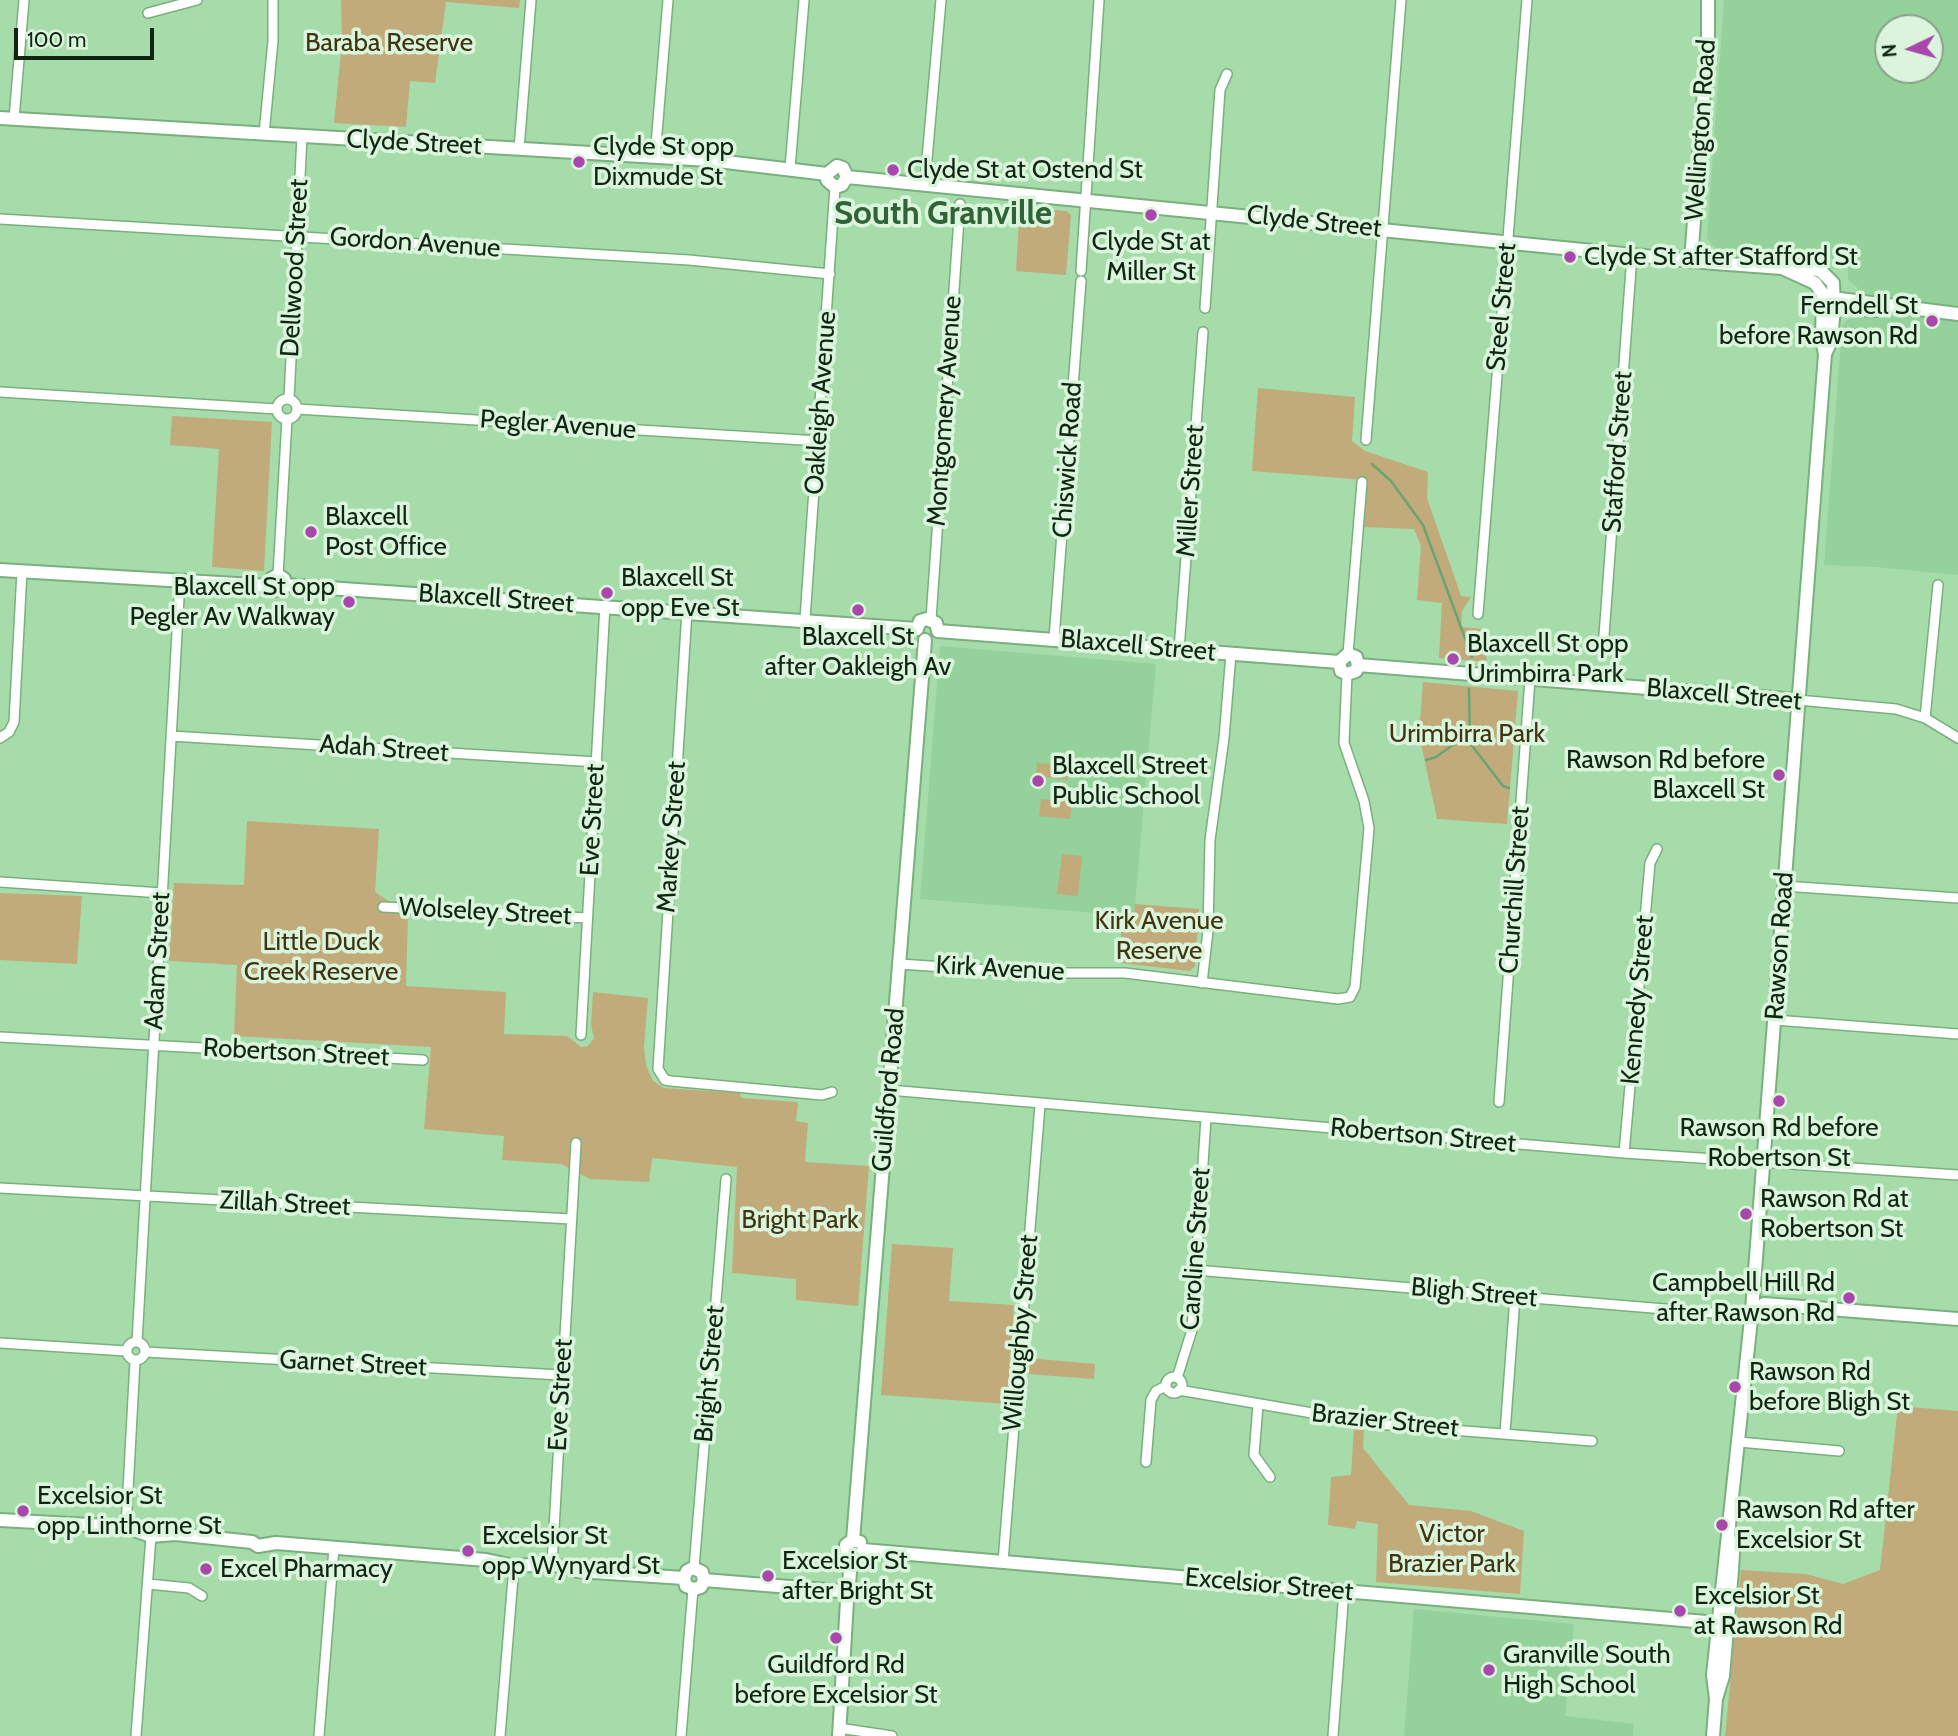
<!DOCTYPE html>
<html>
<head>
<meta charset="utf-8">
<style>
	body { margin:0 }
	#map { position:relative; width:1958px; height:1736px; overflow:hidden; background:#a5dcaa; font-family:Cabin,sans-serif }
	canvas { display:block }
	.north { position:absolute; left:1874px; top:14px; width:70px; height:70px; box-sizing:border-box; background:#daf5db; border:2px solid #89a28b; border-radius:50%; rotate:265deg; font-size:19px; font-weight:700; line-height:28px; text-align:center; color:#102613 }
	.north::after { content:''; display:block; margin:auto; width:24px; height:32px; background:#aa47ac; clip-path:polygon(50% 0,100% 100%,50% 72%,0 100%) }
	.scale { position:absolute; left:14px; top:28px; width:140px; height:32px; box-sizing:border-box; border:4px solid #102613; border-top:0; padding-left:9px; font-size:21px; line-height:24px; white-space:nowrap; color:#102613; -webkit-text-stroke:5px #daf5db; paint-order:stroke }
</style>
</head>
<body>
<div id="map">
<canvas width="1958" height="1736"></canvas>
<div class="north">N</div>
<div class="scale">100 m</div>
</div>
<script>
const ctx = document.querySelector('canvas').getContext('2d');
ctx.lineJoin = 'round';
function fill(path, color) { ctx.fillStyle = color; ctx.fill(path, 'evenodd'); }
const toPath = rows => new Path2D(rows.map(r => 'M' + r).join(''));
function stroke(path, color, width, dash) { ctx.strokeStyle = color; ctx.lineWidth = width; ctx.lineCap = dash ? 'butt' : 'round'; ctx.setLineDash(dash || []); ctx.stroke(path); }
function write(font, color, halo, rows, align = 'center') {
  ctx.font = font + ' Cabin,sans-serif'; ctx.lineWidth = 7; ctx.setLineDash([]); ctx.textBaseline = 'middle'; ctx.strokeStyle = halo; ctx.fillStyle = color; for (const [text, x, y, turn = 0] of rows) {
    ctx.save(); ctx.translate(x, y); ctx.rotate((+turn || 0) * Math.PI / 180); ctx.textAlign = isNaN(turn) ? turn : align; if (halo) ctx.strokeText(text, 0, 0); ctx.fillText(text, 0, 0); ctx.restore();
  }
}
const built = toPath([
	[1724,0,1958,0,1958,575,1876,567,1824,565,1842,326,1847,320,1856,318,1858,288,1848,280,1848,260,1715,248,1707,238],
	[1888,28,1930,28,1930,70,1888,70],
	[940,646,1156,664,1134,916,920,899],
	[1414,1609,1574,1624,1565,1716,1634,1724,1633,1736,1404,1736]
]);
const green = toPath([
	[341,0,520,0,519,8,446,2,435,83,410,81,406,127,334,123,342,42],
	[1020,207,1066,211,1071,215,1066,275,1016,271],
	[1258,388,1355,397,1352,441,1365,451,1428,472,1427,498,1461,596,1471,597,1462,611,1461,627,1482,629,1487,662,1439,658,1442,603,1417,600,1421,546,1414,529,1362,527,1365,480,1252,471],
	[172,416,272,422,264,571,212,567,219,449,170,445],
	[1423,682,1518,691,1507,824,1437,819,1419,734],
	[1037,763,1068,766,1067,780,1036,776],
	[1041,799,1072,802,1070,819,1039,816],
	[247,821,379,829,375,892,408,914,406,986,506,992,504,1034,567,1036,581,1047,588,1046,594,1038,591,1025,593,992,648,998,644,1047,646,1065,653,1081,664,1088,740,1093,741,1098,798,1102,796,1121,808,1123,805,1162,869,1166,858,1306,796,1300,796,1279,732,1273,737,1167,652,1158,649,1182,590,1179,561,1164,502,1160,504,1136,424,1129,431,1047,234,1036,237,965,169,961,174,883,244,885],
	[1062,854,1082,856,1078,896,1057,894],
	[0,893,82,896,77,964,0,960],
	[1135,904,1199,909,1195,966,1190,971,1121,963,1121,915,1134,916],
	[892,1244,953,1248,949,1301,1014,1305,1007,1404,881,1395],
	[1028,1358,1095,1364,1094,1379,1027,1374],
	[1898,1406,1958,1411,1958,1736,1725,1736,1741,1570,1806,1574,1843,1584,1880,1570],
	[1354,1427,1364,1428,1363,1448,1409,1505,1471,1511,1524,1531,1520,1594,1376,1582,1378,1524,1357,1521,1355,1529,1328,1525,1331,1477,1351,1475]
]);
const stream = toPath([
	[1372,464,1391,481,1423,525,1472,657],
	[1469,689,1470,743,1503,786,1509,788],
	[1426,760,1436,757,1467,735]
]);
const street = toPath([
	[148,13,197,0],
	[14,119,24,0],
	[264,134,273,41,273,0],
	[519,149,531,0],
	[655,157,668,0],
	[790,168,804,0],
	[925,182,941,0],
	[0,219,689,260,830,274],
	[1081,271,1099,0],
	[1205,308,1220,90,1227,74],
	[0,392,277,409],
	[289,399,302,136],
	'277 409a10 10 0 1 1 20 0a10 10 0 1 1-20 0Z',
	[297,409,819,441],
	[1366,440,1401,0],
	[278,575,287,419],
	[687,611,658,1069,665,1080,671,1081,822,1095,832,1092],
	[1478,614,1527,0],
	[805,619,835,187],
	[931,619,960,204],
	[1054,639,1081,281],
	[1603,649,1632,255],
	[1179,650,1203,332],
	[1348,654,1362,482],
	[1798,700,1896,709,1925,718,1958,738],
	[1925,718,1938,585],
	[171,736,597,762],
	[0,738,9,732,14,722,22,571],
	[0,882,162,893],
	[1784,886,1958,898],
	[383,907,587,918],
	[900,964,1032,973,1125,973,1338,999,1350,997,1355,987,1369,828,1364,801,1344,743,1347,674],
	[1202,983,1208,931,1210,840,1224,738,1231,654],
	[1775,1020,1958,1034],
	[581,1035,605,605],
	[0,1037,423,1060],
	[889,1090,1624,1153,1958,1175],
	[1499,1102,1530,679],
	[1624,1153,1650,863,1657,849],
	[0,1188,571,1219],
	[1195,1270,1737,1315,1752,1310],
	'127 1351a9 9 0 1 1 18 0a9 9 0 1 1-18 0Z',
	[137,1342,180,580],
	[0,1343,126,1351],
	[145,1352,561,1375],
	'1166 1385a8 8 0 1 1 16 0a8 8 0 1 1-16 0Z',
	[1177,1378,1192,1330,1206,1118],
	[1179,1390,1376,1424,1592,1441],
	[1258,1405,1254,1455,1270,1477],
	[1505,1433,1515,1297],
	[1739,1442,1839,1451],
	[1146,1462,1151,1400,1156,1391,1166,1386],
	[126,1527,135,1361],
	[1003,1562,1040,1105],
	[552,1564,576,1143],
	[694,1568,726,1179],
	[148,1584,189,1588,202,1596],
	[839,1728,892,1736],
	[136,1736,151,1536],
	[319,1736,334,1548],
	[500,1736,514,1566],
	[681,1736,693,1589],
	[1333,1736,1344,1591]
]);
const secondary = toPath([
	[0,118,709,160,827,174],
	[827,174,827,180,835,187,842,185,847,177],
	[827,174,837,166,843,168,847,177],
	[847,177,1714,263,1782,268,1798,266,1821,271,1833,283,1834,307,1831,341,1825,354,1752,1310,1713,1675,1716,1699],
	[1691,260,1708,38,1708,0],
	[1782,268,1815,283,1823,294,1822,341,1825,354],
	[1824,297,1958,314],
	[1829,306,1875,310,1884,306],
	[0,570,270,586,277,590,285,585],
	[285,585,917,629],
	[270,586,271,579,278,575,284,579,285,585],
	[917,629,920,621,927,619,936,623,938,631],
	[938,631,1339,662],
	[1339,662,1341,671,1347,674,1356,671,1358,665],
	[1339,662,1348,654,1356,657,1358,665],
	[1358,665,1798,700],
	[1752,1310,1764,1304,1958,1319],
	[0,1520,126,1527,151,1536,175,1534,252,1542,258,1546,276,1543,486,1560,514,1566,552,1564,578,1571,684,1578],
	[853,1540,925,640],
	[863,1550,1718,1623],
	[851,1558,847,1554,846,1545,853,1540,860,1542],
	[684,1578,687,1571,693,1568,702,1572,704,1580],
	[684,1578,686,1586,694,1589,701,1587,704,1580],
	[704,1580,839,1591],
	[849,1585,851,1558],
	[839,1736,847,1601],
	[1713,1736,1716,1699,1723,1676,1732,1570,1733,1553,1729,1539]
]);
const markers = [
	[579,162,7,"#aa47ac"],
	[893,170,7,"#aa47ac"],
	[1151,215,7,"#aa47ac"],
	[1570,257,7,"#aa47ac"],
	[1932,321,7,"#aa47ac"],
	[311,532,7,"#aa47ac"],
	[607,593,7,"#aa47ac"],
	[349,602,7,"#aa47ac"],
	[858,610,7,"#aa47ac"],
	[1453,659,7,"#aa47ac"],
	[1779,775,7,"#aa47ac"],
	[1038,781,7,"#aa47ac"],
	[1779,1101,7,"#aa47ac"],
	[1746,1214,7,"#aa47ac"],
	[1849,1298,7,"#aa47ac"],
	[1735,1387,7,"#aa47ac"],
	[23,1511,7,"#aa47ac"],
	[1722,1525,7,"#aa47ac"],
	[468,1551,7,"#aa47ac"],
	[206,1569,7,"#aa47ac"],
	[768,1576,7,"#aa47ac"],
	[1680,1611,7,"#aa47ac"],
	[836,1638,7,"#aa47ac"],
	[1489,1670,7,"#aa47ac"]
];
const parkNames = [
	["Baraba Reserve",389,43],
	["Urimbirra Park",1467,734],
	["Kirk Avenue",1159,921],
	["Reserve",1159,951],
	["Little Duck",321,942],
	["Creek Reserve",321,972],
	["Bright Park",800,1220],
	["Victor",1452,1534],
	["Brazier Park",1452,1564]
];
const streetNames = [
	["Wellington Road",1701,130,-86],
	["Clyde Street",414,143,3],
	["Clyde Street",1314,222,6],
	["Gordon Avenue",415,243,4],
	["Dellwood Street",295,268,-87],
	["Steel Street",1502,307,-85],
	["Oakleigh Avenue",821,403,-86],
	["Montgomery Avenue",945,411,-86],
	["Pegler Avenue",558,425,4],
	["Stafford Street",1618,452,-86],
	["Chiswick Road",1068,460,-86],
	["Miller Street",1191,491,-86],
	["Blaxcell Street",496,599,4],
	["Blaxcell Street",1138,646,5],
	["Blaxcell Street",1724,695,5],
	["Adah Street",384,749,4],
	["Eve Street",593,820,-87],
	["Markey Street",672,837,-86],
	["Churchill Street",1515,890,-86],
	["Wolseley Street",485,912,3],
	["Rawson Road",1780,946,-86],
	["Adam Street",158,961,-87],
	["Kirk Avenue",1000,969,3],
	["Kennedy Street",1638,1000,-85],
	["Robertson Street",296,1053,3],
	["Guildford Road",889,1090,-85],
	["Robertson Street",1423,1136,5],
	["Zillah Street",285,1204,3],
	["Caroline Street",1196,1249,-86],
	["Bligh Street",1474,1293,5],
	["Willoughby Street",1021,1333,-85],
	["Garnet Street",353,1364,3],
	["Bright Street",710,1374,-85],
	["Eve Street",561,1395,-87],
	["Brazier Street",1385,1421,6],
	["Excelsior Street",1269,1585,5]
];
const poiNames = [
	["Clyde St opp",593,147],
	["Dixmude St",593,177],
	["Clyde St at Ostend St",907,170],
	["Clyde St at",1151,242,"center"],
	["Miller St",1151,272,"center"],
	["Clyde St after Stafford St",1584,257],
	["Ferndell St",1918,306,"right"],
	["before Rawson Rd",1918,336,"right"],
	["Blaxcell",325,517],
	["Post Office",325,547],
	["Blaxcell St",621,578],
	["opp Eve St",621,608],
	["Blaxcell St opp",335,587,"right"],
	["Pegler Av Walkway",335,617,"right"],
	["Blaxcell St",858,637,"center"],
	["after Oakleigh Av",858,667,"center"],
	["Blaxcell St opp",1467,644],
	["Urimbirra Park",1467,674],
	["Rawson Rd before",1765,760,"right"],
	["Blaxcell St",1765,790,"right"],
	["Blaxcell Street",1052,766],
	["Public School",1052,796],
	["Rawson Rd before",1779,1128,"center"],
	["Robertson St",1779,1158,"center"],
	["Rawson Rd at",1760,1199],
	["Robertson St",1760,1229],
	["Campbell Hill Rd",1835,1283,"right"],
	["after Rawson Rd",1835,1313,"right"],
	["Rawson Rd",1749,1372],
	["before Bligh St",1749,1402],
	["Excelsior St",37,1496],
	["opp Linthorne St",37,1526],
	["Rawson Rd after",1736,1510],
	["Excelsior St",1736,1540],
	["Excelsior St",482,1536],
	["opp Wynyard St",482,1566],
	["Excelsior St",782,1561],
	["after Bright St",782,1591],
	["Excel Pharmacy",220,1569],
	["Excelsior St",1694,1596],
	["at Rawson Rd",1694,1626],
	["Granville South",1503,1655],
	["High School",1503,1685],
	["Guildford Rd",836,1665,"center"],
	["before Excelsior St",836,1695,"center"]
];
const districtNames = [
	["South Granville",943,214]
];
fill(built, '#95d19a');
fill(green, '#c1ab7b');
stroke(stream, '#6aa570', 2.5);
stroke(street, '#7aaf7f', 12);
stroke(secondary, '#7aaf7f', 16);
stroke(street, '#fff', 9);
stroke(secondary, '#fff', 12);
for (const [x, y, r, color] of markers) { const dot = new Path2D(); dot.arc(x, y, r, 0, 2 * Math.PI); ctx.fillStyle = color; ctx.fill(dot); stroke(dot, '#daf5db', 2.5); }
write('26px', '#413413', '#daf5db', parkNames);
write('26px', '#102613', '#daf5db', streetNames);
write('26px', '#102613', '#daf5db', poiNames, 'left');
write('bold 33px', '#316338', '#daf5db', districtNames);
</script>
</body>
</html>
